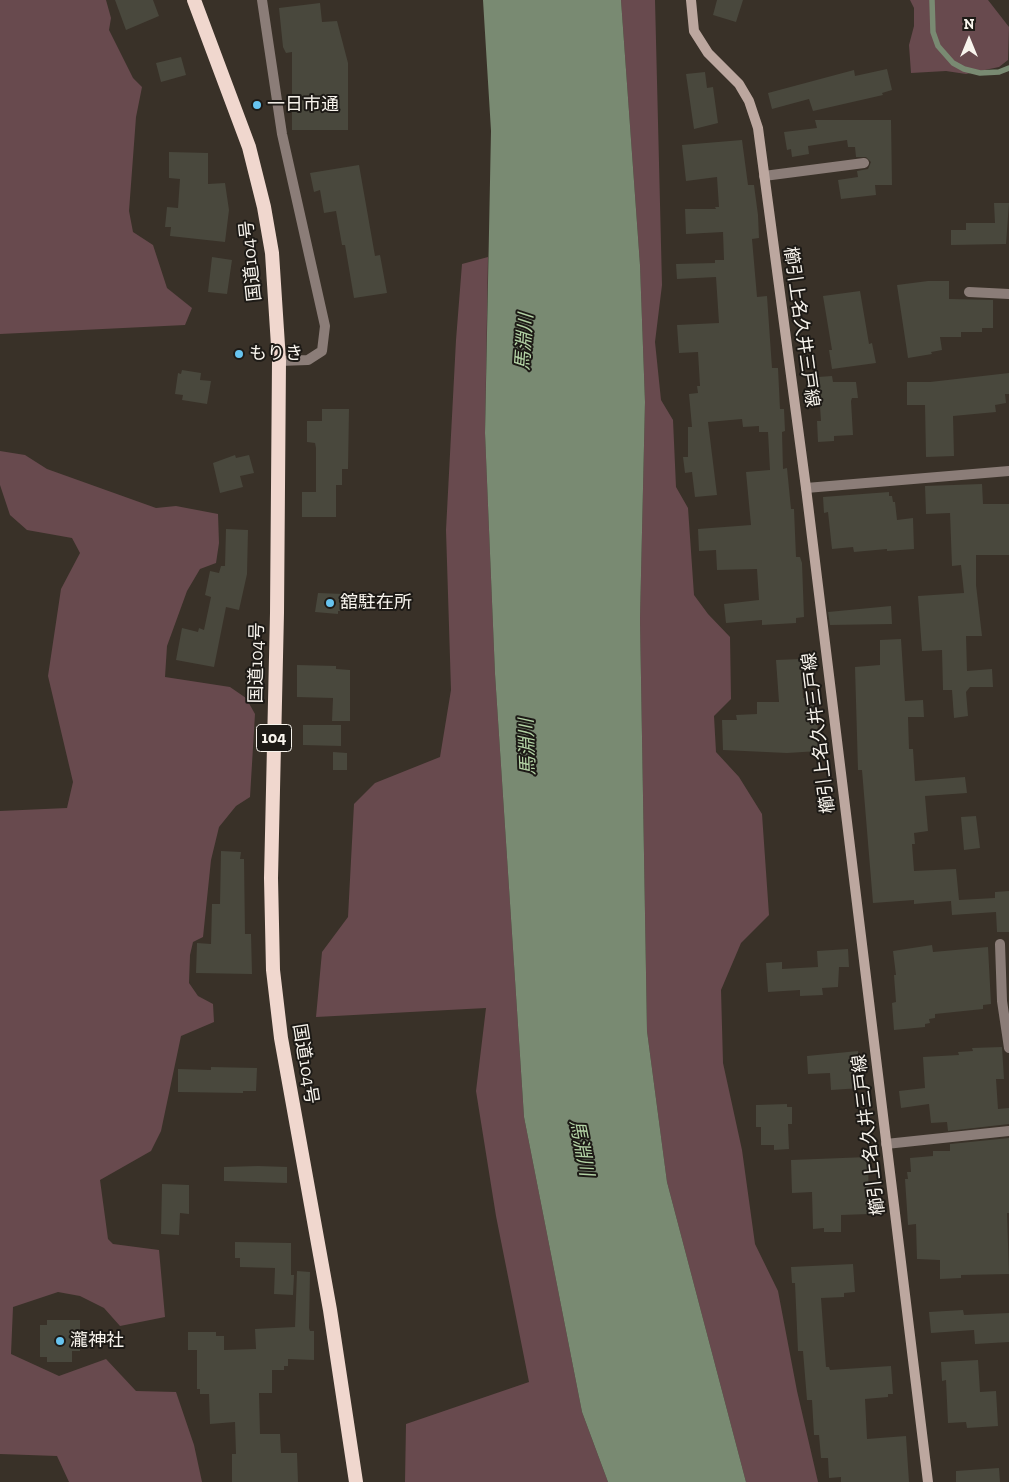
<!DOCTYPE html>
<html>
<head>
<meta charset="utf-8">
<style>
	body { margin:0 }
	#map { position:relative; width:1009px; height:1482px; overflow:hidden; background:#393128; font-family:"Zilla Slab",serif }
	canvas { display:block }
	.north { position:absolute; left:944px; top:15px; width:50px; height:50px; -webkit-text-stroke:4px #1d1a16; paint-order:stroke; rotate:0deg; font-size:14px; font-weight:700; line-height:20px; text-align:center; color:#f8f4ed }
	.north::after { content:''; display:block; margin:auto; width:18px; height:22px; background:#f8f4ed; clip-path:polygon(50% 0,100% 100%,50% 72%,0 100%) }
</style>
</head>
<body>
<div id="map">
<canvas width="1009" height="1482"></canvas>
<div class="north">N</div>
</div>
<script>
const ctx = document.querySelector('canvas').getContext('2d');
ctx.lineJoin = 'round';
function fill(path, color) { ctx.fillStyle = color; ctx.fill(path, 'evenodd'); }
const toPath = rows => new Path2D(rows.map(r => 'M' + r).join(''));
function stroke(path, color, width, dash) { ctx.strokeStyle = color; ctx.lineWidth = width; ctx.lineCap = dash ? 'butt' : 'round'; ctx.setLineDash(dash || []); ctx.stroke(path); }
function write(font, color, halo, rows, align = 'center') {
  ctx.font = font + ' "Zilla Slab","Noto Sans JP",serif'; ctx.lineWidth = 4; ctx.setLineDash([]); ctx.textBaseline = 'middle'; ctx.strokeStyle = halo; ctx.fillStyle = color; for (const [text, x, y, turn = 0] of rows) {
    ctx.save(); ctx.translate(x, y); ctx.rotate((+turn || 0) * Math.PI / 180); ctx.textAlign = isNaN(turn) ? turn : align; if (halo) ctx.strokeText(text, 0, 0); ctx.fillText(text, 0, 0); ctx.restore();
  }
}
const green = toPath([
	[0,0,106,0,111,18,109,30,133,78,142,87,136,117,129,211,133,232,153,245,167,288,192,308,185,325,0,334],
	[621,0,655,0,662,285,655,342,661,400,673,420,676,487,688,508,694,595,708,614,730,637,731,699,714,716,716,752,739,777,762,814,769,915,741,943,721,990,723,1063,742,1150,755,1244,778,1291,797,1391,818,1482,746,1482,667,1182,647,1031,640,619,645,402,640,265],
	[910,0,988,0,1009,27,1008,60,999,67,966,74,946,71,911,73,909,45,914,26,914,8],
	[488,257,485,433,495,674,524,1117,582,1412,608,1482,405,1482,406,1424,529,1382,496,1216,476,1091,486,1008,316,1017,322,952,348,917,354,804,375,783,440,757,451,690,446,530,456,340,462,264],
	[0,451,25,455,47,469,156,508,176,506,218,514,219,543,216,563,200,569,187,591,167,646,165,677,230,687,246,698,255,714,250,797,236,806,219,827,211,860,203,937,193,942,190,955,189,983,198,996,213,1004,214,1022,181,1036,161,1131,151,1151,100,1180,108,1239,113,1244,159,1250,165,1317,120,1326,104,1308,80,1296,58,1292,13,1307,11,1354,59,1376,106,1359,136,1391,176,1392,194,1445,202,1482,69,1482,57,1456,0,1454,0,811,67,808,73,782,48,676,61,589,80,553,72,538,27,530,10,515,0,485]
]);
const water = toPath([
	[483,0,621,0,640,265,645,402,640,619,647,1031,667,1182,746,1482,608,1482,582,1412,524,1117,495,674,485,433,491,131]
]);
const stream = toPath([
	[932,0,933,32,938,46,953,63,964,69,980,73,999,72,1009,68]
]);
const building = toPath([
	[115,0,153,0,159,16,126,30],
	[717,0,743,0,736,22,713,15],
	[320,3,322,22,337,21,348,63,348,130,292,130,292,52,286,53,283,47,279,8],
	[181,57,186,75,161,82,156,63],
	[887,69,892,90,882,93,883,95,813,111,809,99,772,109,768,93,854,70,855,76],
	[705,72,707,88,713,87,718,123,694,129,686,74],
	[815,120,891,120,892,185,875,185,876,195,841,199,838,180,858,177,857,171,868,169,871,162,866,157,856,157,855,147,848,147,847,140,808,146,809,154,792,157,791,149,787,150,784,132,817,128],
	[742,140,748,185,754,185,758,215,759,238,752,239,757,297,767,296,772,368,778,368,780,409,784,409,785,431,782,432,783,469,787,468,791,509,794,509,796,557,800,557,802,563,804,617,796,618,796,623,762,625,762,620,726,623,724,604,759,600,757,569,717,570,716,550,699,551,698,529,751,525,746,472,770,470,768,432,759,432,759,426,743,427,742,419,708,422,717,495,695,497,692,472,685,473,683,457,688,457,688,427,692,427,689,394,698,393,697,386,700,386,698,352,679,353,677,325,719,323,716,277,677,279,676,264,715,263,715,260,724,260,723,232,686,234,685,209,716,209,715,207,719,207,717,177,686,181,682,145],
	[169,152,208,153,208,184,225,183,229,210,225,242,170,236,171,227,165,227,167,207,178,208,180,179,169,178],
	[359,165,375,256,380,255,387,293,354,298,345,245,342,245,336,211,324,213,320,190,314,192,310,173],
	[994,203,1009,203,1006,244,951,245,951,230,966,230,966,223,995,223],
	[212,257,232,260,227,294,208,292],
	[928,281,949,281,949,299,993,300,993,328,982,328,982,332,961,332,961,337,940,337,942,350,931,352,932,354,908,358,897,285],
	[860,291,869,344,872,343,876,363,832,369,829,350,832,350,823,296],
	[182,370,201,373,200,380,211,381,207,404,182,400,183,395,175,394,178,373,181,374],
	[1009,373,1009,394,1005,394,1006,403,995,405,996,412,953,416,954,456,926,457,925,405,907,405,907,382,930,382],
	[832,376,833,382,856,382,858,398,852,398,851,401,853,435,834,436,834,441,818,442,817,421,821,421,818,377],
	[322,409,349,409,348,469,342,469,342,485,336,485,336,517,302,517,302,492,316,492,316,448,315,443,307,442,307,421,322,421],
	[235,455,236,458,249,455,254,473,240,476,243,487,220,493,213,463],
	[982,484,983,504,1009,504,1009,555,976,555,976,585,982,636,966,636,967,671,992,669,993,687,970,687,966,692,968,716,954,718,952,690,943,690,942,650,922,651,918,596,964,593,961,565,952,566,950,513,926,514,925,486],
	[889,492,889,496,892,496,893,502,895,502,897,520,913,518,914,549,887,551,887,549,854,552,853,547,832,549,828,512,824,513,823,497],
	[226,529,248,530,247,574,239,610,226,607,214,667,176,660,182,628,198,632,199,628,204,630,211,597,205,595,210,571,219,573,221,566,225,566],
	[318,593,344,594,342,611,338,611,338,614,315,612],
	[891,606,892,624,830,625,828,612],
	[901,639,905,701,923,700,924,717,908,717,909,749,913,749,915,781,965,777,967,793,925,796,928,831,914,833,915,844,912,844,914,871,956,869,959,900,995,898,995,892,1009,891,1009,932,997,932,996,912,952,915,951,901,914,904,914,900,873,903,862,770,858,770,855,667,880,665,880,640],
	[801,659,803,698,810,698,810,705,814,705,814,714,817,714,819,751,787,753,723,750,722,720,737,720,736,715,757,714,757,702,779,702,776,660],
	[297,665,336,666,336,669,350,670,350,721,332,721,333,698,297,697],
	[303,725,341,725,341,746,303,745],
	[333,752,347,753,347,770,333,770],
	[976,816,980,848,964,850,961,817],
	[221,851,241,852,240,859,244,859,245,934,251,934,252,974,196,973,197,943,211,944,212,904,220,904],
	[932,945,933,952,988,947,991,1004,983,1005,983,1009,935,1014,935,1018,929,1019,930,1023,925,1024,925,1027,894,1030,892,1003,896,1002,894,975,896,975,893,951],
	[848,949,849,967,839,967,838,987,822,988,823,995,800,996,800,990,768,992,766,963,782,962,782,969,818,967,817,951],
	[1002,1047,1004,1079,996,1079,998,1109,1009,1108,1009,1124,948,1131,947,1122,931,1123,929,1104,901,1108,899,1091,925,1088,923,1057,959,1055,958,1052,973,1051,972,1048],
	[858,1051,861,1088,831,1090,830,1073,808,1074,807,1056],
	[211,1067,257,1068,256,1091,243,1091,243,1093,178,1092,178,1069,211,1070],
	[787,1104,787,1107,792,1107,792,1124,788,1124,789,1149,774,1150,774,1145,761,1145,761,1127,756,1127,756,1105],
	[1009,1138,1009,1213,1007,1213,1009,1274,961,1275,961,1278,940,1279,940,1260,917,1259,916,1224,908,1225,905,1179,908,1179,907,1172,911,1172,910,1158,933,1156,933,1151,950,1151,950,1144],
	[868,1157,869,1214,841,1215,841,1232,824,1232,824,1228,813,1229,812,1192,792,1193,791,1160],
	[258,1166,287,1167,287,1183,224,1181,224,1167],
	[162,1184,189,1185,189,1214,180,1213,179,1235,161,1234],
	[235,1242,291,1243,291,1275,294,1275,293,1295,274,1294,275,1268,240,1267,240,1258,235,1258],
	[853,1264,855,1292,844,1293,844,1297,821,1298,826,1367,829,1367,830,1370,891,1366,893,1394,888,1394,888,1397,865,1399,867,1439,906,1436,909,1482,841,1482,841,1477,829,1478,828,1458,821,1458,819,1435,814,1435,812,1400,807,1400,803,1351,798,1351,795,1283,792,1283,791,1267],
	[297,1271,310,1272,309,1328,310,1331,314,1331,314,1360,288,1359,288,1366,284,1366,284,1370,272,1370,272,1393,259,1393,260,1434,280,1434,281,1453,297,1453,298,1482,232,1482,232,1454,236,1454,235,1422,210,1424,209,1394,200,1394,200,1389,197,1389,197,1350,188,1350,188,1332,216,1332,216,1336,224,1336,224,1350,256,1349,255,1329,295,1327],
	[963,1310,964,1315,1009,1313,1009,1342,975,1344,974,1330,931,1333,929,1312],
	[47,1320,80,1320,80,1351,72,1351,72,1362,47,1362,47,1357,40,1357,40,1325,47,1325],
	[978,1360,980,1392,996,1391,998,1426,967,1428,966,1422,948,1423,946,1380,942,1381,941,1362],
	[999,1468,1000,1482,956,1482,956,1471]
]);
const minor = toPath([
	[262,0,282,134,325,326,322,351,308,360,279,361],
	[764,176,864,163],
	[969,292,1009,294],
	[806,488,1009,471],
	[1000,944,1002,1001,1009,1048],
	[886,1144,1009,1131]
]);
const secondary = toPath([
	[691,0,694,31,708,53,739,84,749,101,758,128,806,488,928,1482]
]);
const trunk = toPath([
	[194,0,249,147,264,207,272,253,279,361,277,613,271,878,273,970,281,1038,330,1310,356,1482]
]);
const markers = [
	[257,105,5,"#67c4f0"],
	[239,354,5,"#67c4f0"],
	[330,603,5,"#67c4f0"],
	[60,1341,5,"#67c4f0"]
];
const shields = [
	[274,738,35]
];
const shieldNames = [
	["104",274,738]
];
const poiNames = [
	["一日市通",267,105],
	["もりき",249,354],
	["舘駐在所",340,603],
	["瀧神社",70,1341]
];
const streetNames = [
	["国道104号",251,261,-96],
	["櫛引上名久井三戸線",801,327,82],
	["国道104号",257,663,-89],
	["櫛引上名久井三戸線",819,733,-97],
	["国道104号",305,1064,81],
	["櫛引上名久井三戸線",869,1135,-97]
];
const waterNames = [
	["馬淵川",525,342,-86],
	["馬淵川",528,747,-92],
	["馬淵川",581,1148,79]
];
fill(green, '#684a4e');
fill(water, '#798a72');
stroke(stream, '#798a72', 5.5);
fill(building, '#49483d');
stroke(minor, '#8b7d78', 10);
stroke(secondary, '#bca79f', 10);
stroke(trunk, '#f0d7ce', 14);
for (const [x, y, r, color] of markers) { const dot = new Path2D(); dot.arc(x, y, r, 0, 2 * Math.PI); ctx.fillStyle = color; ctx.fill(dot); stroke(dot, '#1d1a16', 2); }
for (const [x, y, w] of shields) { const box = new Path2D(); box.roundRect(x - w / 2, y - 13.5, w, 27, 4); ctx.fillStyle = '#1d1a16'; ctx.fill(box); stroke(box, '#f8f4ed', 1); }
write('bold 16px', '#f8f4ed', null, shieldNames);
write('18px', '#f8f4ed', '#1d1a16', poiNames, 'left');
write('18px', '#f8f4ed', '#1d1a16', streetNames);
write('italic 19px', '#b3d3a5', '#1d1a16', waterNames);
</script>
</body>
</html>
